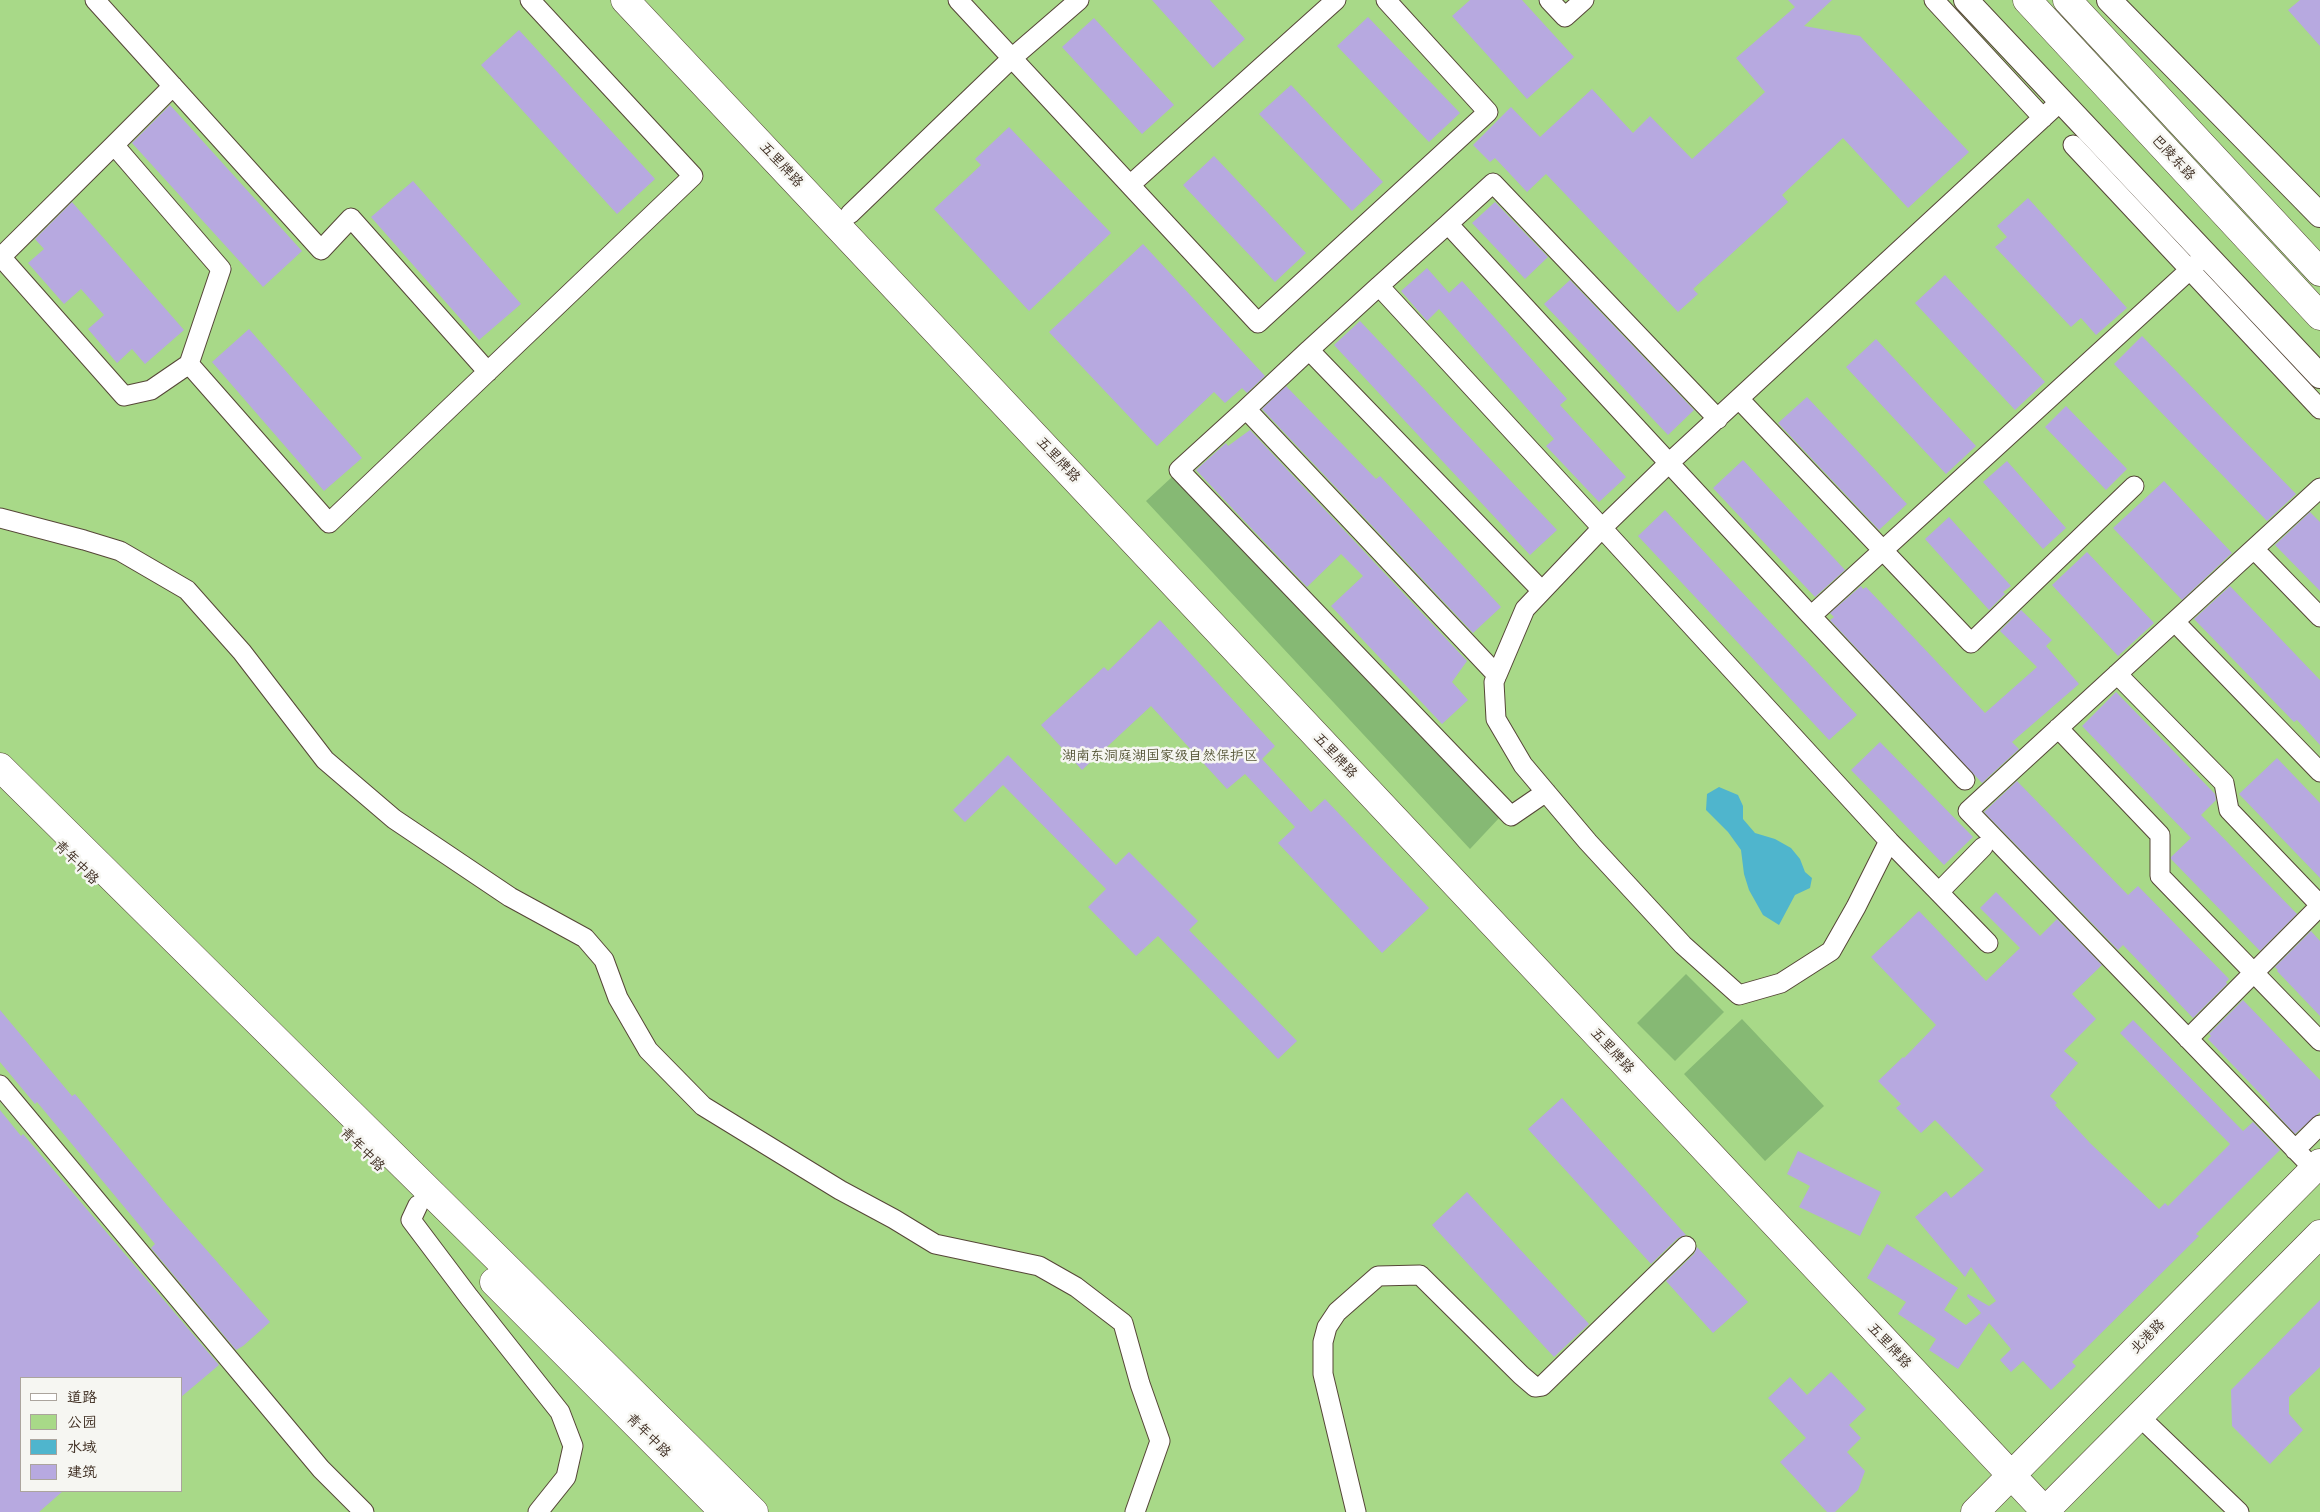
<!DOCTYPE html>
<html>
<head>
<meta charset="utf-8">
<style>
	body { margin:0 }
	#map { position:relative; width:2320px; height:1512px; overflow:hidden; background:#e9e4c5; font-family:Sriracha,"LXGW WenKai TC",sans-serif }
	canvas { display:block }
	.legend { position:absolute; left:20px; top:1377px; width:162px; height:115px; box-sizing:border-box; background:#f6f6f2; border:1px solid #aba49d; margin:0; padding:6px 9px; list-style:none; font-size:15px; color:#3b2a1e }
	.legend li { display:flex; align-items:center; gap:10px; height:25px }
	.legend b { width:25px; border:1px solid #aba49d }
</style>
</head>
<body>
<div id="map">
<canvas width="2320" height="1512"></canvas>
<ul class="legend">
<li><b style="height:6px;background:#fff"></b>道路</li>
<li><b style="height:14px;background:#a8d988"></b>公园</li>
<li><b style="height:14px;background:#4fb5cd"></b>水域</li>
<li><b style="height:14px;background:#b7a9e0"></b>建筑</li>
</ul>
</div>
<script>
const ctx = document.querySelector('canvas').getContext('2d');
ctx.lineJoin = 'round';
function fill(path, color) { ctx.fillStyle = color; ctx.fill(path, 'evenodd'); }
const toPath = rows => new Path2D(rows.map(r => 'M' + r).join(''));
function stroke(path, color, width, dash) { ctx.strokeStyle = color; ctx.lineWidth = width; ctx.lineCap = dash ? 'butt' : 'round'; ctx.setLineDash(dash || []); ctx.stroke(path); }
function write(font, color, halo, rows, align = 'center') {
  ctx.font = font + ' Sriracha,"LXGW WenKai TC",sans-serif'; ctx.lineWidth = 5; ctx.setLineDash([]); ctx.textBaseline = 'middle'; ctx.strokeStyle = halo; ctx.fillStyle = color; for (const [text, x, y, turn = 0] of rows) {
    ctx.save(); ctx.translate(x, y); ctx.rotate((+turn || 0) * Math.PI / 180); ctx.textAlign = isNaN(turn) ? turn : align; if (halo) ctx.strokeText(text, 0, 0); ctx.fillText(text, 0, 0); ctx.restore();
  }
}
const green = toPath([
	[0,0,2320,0,2320,1512,0,1512],
	[21,1378,181,1378,181,1491,21,1491]
]);
const forest = toPath([
	[1172,477,1500,817,1470,849,1146,501],
	[1686,974,1724,1012,1675,1061,1637,1023],
	[1742,1019,1824,1106,1765,1161,1684,1074]
]);
const water = toPath([
	[1719,787,1738,795,1743,806,1743,819,1755,833,1775,839,1791,848,1800,859,1805,872,1812,878,1810,888,1795,895,1779,925,1763,915,1749,890,1744,874,1741,850,1728,832,1706,810,1707,794]
]);
const building = toPath([
	[1152,0,1210,0,1245,39,1213,68],
	[1470,0,1522,0,1574,57,1527,99,1452,16],
	[1788,0,1832,0,1804,26,1860,36,1969,152,1908,208,1843,138,1782,195,1788,202,1693,289,1698,294,1678,312,1546,174,1527,192,1495,158,1490,162,1473,145,1511,107,1540,137,1592,89,1633,133,1650,116,1692,159,1765,92,1736,58,1795,7],
	[2300,0,2320,0,2320,46,2288,10],
	[1368,17,1460,113,1429,142,1337,46],
	[1094,18,1174,105,1142,134,1062,47],
	[519,30,655,179,617,214,481,65],
	[1291,85,1383,182,1352,211,1259,114],
	[170,105,302,251,263,287,132,143],
	[1009,127,1111,233,1029,311,934,209,981,165,975,159],
	[1214,156,1306,253,1275,282,1183,185],
	[413,181,521,304,479,340,371,217],
	[2028,198,2127,308,2096,335,2081,318,2071,327,1995,247,2007,237,1997,226],
	[72,202,184,330,145,364,132,349,117,363,88,329,104,315,81,289,64,304,28,263,44,249,35,239],
	[1495,202,1548,257,1525,279,1472,223],
	[1143,244,1265,376,1247,393,1242,388,1225,403,1214,392,1157,446,1049,332],
	[1427,268,1449,293,1462,281,1567,399,1560,405,1626,477,1599,502,1546,446,1554,439,1439,309,1427,321,1401,291],
	[1945,275,2045,382,2015,410,1915,303],
	[1570,280,1694,410,1668,435,1544,304],
	[1360,321,1557,530,1530,555,1334,345],
	[249,329,362,458,324,491,212,362],
	[2142,336,2296,494,2267,521,2114,364],
	[1876,339,1976,446,1946,474,1846,367],
	[1286,386,1376,479,1380,476,1501,607,1473,633,1262,409],
	[1807,397,1907,504,1879,530,1778,423],
	[2066,406,2127,469,2106,490,2045,427],
	[1250,430,1467,661,1452,682,1468,700,1442,724,1331,606,1363,576,1341,554,1307,587,1196,470,1226,443,1228,446],
	[1743,460,1845,570,1815,597,1713,488],
	[2007,461,2066,528,2043,549,1983,482],
	[2164,481,2232,553,2182,600,2113,528],
	[1665,510,1857,715,1829,740,1638,536],
	[2310,512,2320,522,2320,591,2275,545],
	[1949,517,2011,586,2003,592,2005,594,1989,610,1925,539],
	[2087,552,2154,623,2118,656,2052,585],
	[1861,586,1863,589,1866,587,1985,713,2037,667,2000,631,2021,610,2052,640,2046,646,2079,684,2012,742,2019,749,1982,783,1830,620,1834,617,1830,613],
	[2230,586,2320,680,2320,745,2297,720,2294,722,2194,619],
	[1160,620,1275,746,1262,759,1311,812,1325,799,1429,908,1382,953,1278,843,1295,827,1245,774,1227,789,1151,706,1082,770,1041,725,1104,667,1108,671],
	[2116,692,2215,794,2216,800,2201,815,2297,914,2260,951,2171,859,2171,857,2191,838,2082,726],
	[1880,742,1973,837,1944,865,1851,770],
	[1008,755,1116,865,1129,852,1198,921,1189,930,1297,1041,1278,1059,1158,936,1136,956,1088,907,1106,889,1003,785,965,822,953,810],
	[2277,758,2320,803,2320,878,2239,794],
	[2017,781,2128,895,2138,886,2229,979,2226,982,2227,984,2193,1018,2123,945,2118,950,1984,812],
	[1996,892,2040,936,2057,919,2102,965,2072,994,2096,1019,2064,1051,2078,1063,2050,1096,2057,1103,2055,1105,2090,1143,2159,1209,2165,1203,2168,1206,2230,1144,2120,1033,2133,1020,2243,1131,2253,1122,2280,1150,2196,1234,2199,1236,2072,1362,2076,1366,2051,1390,2023,1361,2011,1372,2000,1360,2011,1349,1989,1323,1958,1369,1929,1350,1936,1339,1898,1314,1906,1302,1867,1278,1887,1244,1958,1288,1944,1310,1966,1325,1981,1313,1967,1296,1968,1294,1989,1306,1996,1301,1971,1267,1965,1277,1915,1217,1946,1191,1951,1198,1984,1170,1935,1120,1921,1133,1896,1108,1901,1104,1878,1081,1903,1057,1904,1058,1936,1025,1871,957,1919,911,1986,981,2020,948,1980,908],
	[2311,931,2320,941,2320,1016,2277,971,2278,970,2275,967],
	[2243,1000,2320,1080,2320,1112,2295,1134,2269,1106,2270,1104,2208,1039,2211,1036,2209,1034],
	[0,1010,72,1096,75,1094,166,1204,270,1322,243,1346,236,1350,151,1248,155,1244,37,1102,35,1104,0,1062],
	[1562,1098,1686,1235,1678,1238,1651,1264,1528,1129],
	[0,1110,21,1136,23,1134,219,1365,181,1397,181,1378,21,1378,21,1491,63,1491,39,1512,0,1512],
	[1798,1151,1881,1192,1860,1236,1799,1207,1810,1186,1787,1174],
	[1467,1192,1589,1324,1554,1357,1432,1225],
	[1697,1247,1748,1302,1713,1333,1666,1281,1694,1254],
	[2320,1300,2320,1367,2289,1397,2289,1414,2303,1430,2270,1464,2232,1426,2231,1390],
	[1831,1372,1866,1409,1849,1425,1861,1438,1847,1452,1865,1471,1858,1490,1835,1512,1827,1512,1780,1462,1806,1438,1768,1398,1790,1377,1807,1395]
]);
const minor = toPath([
	[95,0,321,250,351,218,488,372],
	[958,0,1258,323,1488,112,1386,0],
	[1549,0,1565,17,1584,0],
	[1934,0,2043,118],
	[173,86,114,145,221,269,189,364],
	[114,145,1,257,124,396,151,390,189,364,329,523,693,176,530,0],
	[2073,145,2320,409],
	[1130,185,1336,0],
	[850,214,1012,58,1079,0],
	[1448,224,1493,183,1718,419],
	[1379,286,1309,350,1542,591],
	[1309,350,1246,409,1497,675],
	[1739,399,1971,643,2134,486],
	[1246,409,1179,470,1511,816,1546,792],
	[0,518,84,540,120,551,187,590,242,652,325,760,394,819,510,897,585,938,604,960,618,998,648,1050,703,1106,840,1190,894,1219,935,1244,1039,1266,1076,1287,1123,1323,1140,1384,1160,1441,1135,1512],
	[2254,549,2320,617],
	[1811,616,1669,463,1448,224,1379,286,1602,528,1889,841,1856,907,1831,951,1781,983,1739,995,1683,945,1588,842,1523,765,1496,719,1494,682,1525,609,1602,528,1669,463,2061,101],
	[2175,622,2320,772],
	[2117,674,2224,783,2229,810,2320,905],
	[2058,728,2160,835,2160,876,2320,1041],
	[1965,780,1811,616,2206,255],
	[1889,841,1988,943],
	[1939,892,1983,847],
	[2188,1039,2320,906],
	[0,1085,321,1469,364,1512],
	[2295,1150,2320,1125],
	[2314,1169,1968,811,2320,488],
	[418,1205,411,1220,469,1297,560,1412,573,1446,566,1477,538,1512],
	[2140,1417,2239,1512],
	[1356,1512,1323,1374,1323,1342,1327,1327,1337,1312,1378,1276,1420,1275,1521,1375,1535,1387,1542,1386,1686,1246]
]);
const tertiary = toPath([
	[1966,0,2320,376],
	[2109,0,2320,215]
]);
const secondary = toPath([
	[625,0,2045,1511],
	[0,767,754,1512],
	[494,1282,724,1512],
	[1975,1512,2320,1163],
	[2044,1512,2320,1234]
]);
const primary = toPath([
	[2027,0,2320,316],
	[2067,0,2320,272]
]);
const streetNames = [
	["巴陵东路",2173,158,47],
	["五里牌路",781,165,47],
	["五里牌路",1058,460,47],
	["五里牌路",1335,756,47],
	["青年中路",76,863,45],
	["五里牌路",1612,1051,47],
	["青年中路",362,1150,45],
	["北港路",2148,1337,-45],
	["五里牌路",1889,1346,47],
	["青年中路",648,1436,45]
];
const parkNames = [
	["湖南东洞庭湖国家级自然保护区",1160,756]
];
fill(green, '#a8d988');
fill(forest, '#86b974');
fill(water, '#4fb5cd');
fill(building, '#b7a9e0');
stroke(minor, '#554637', 21);
stroke(tertiary, '#554637', 26);
stroke(secondary, '#554637', 29);
stroke(primary, '#554637', 29);
stroke(minor, '#fff', 19);
stroke(tertiary, '#fff', 24);
stroke(secondary, '#fff', 28);
stroke(primary, '#fff', 28);
write('14px', '#3b2a1e', '#f6f6f2', streetNames);
write('14px', '#565638', '#f6f6f2', parkNames);
</script>
</body>
</html>
